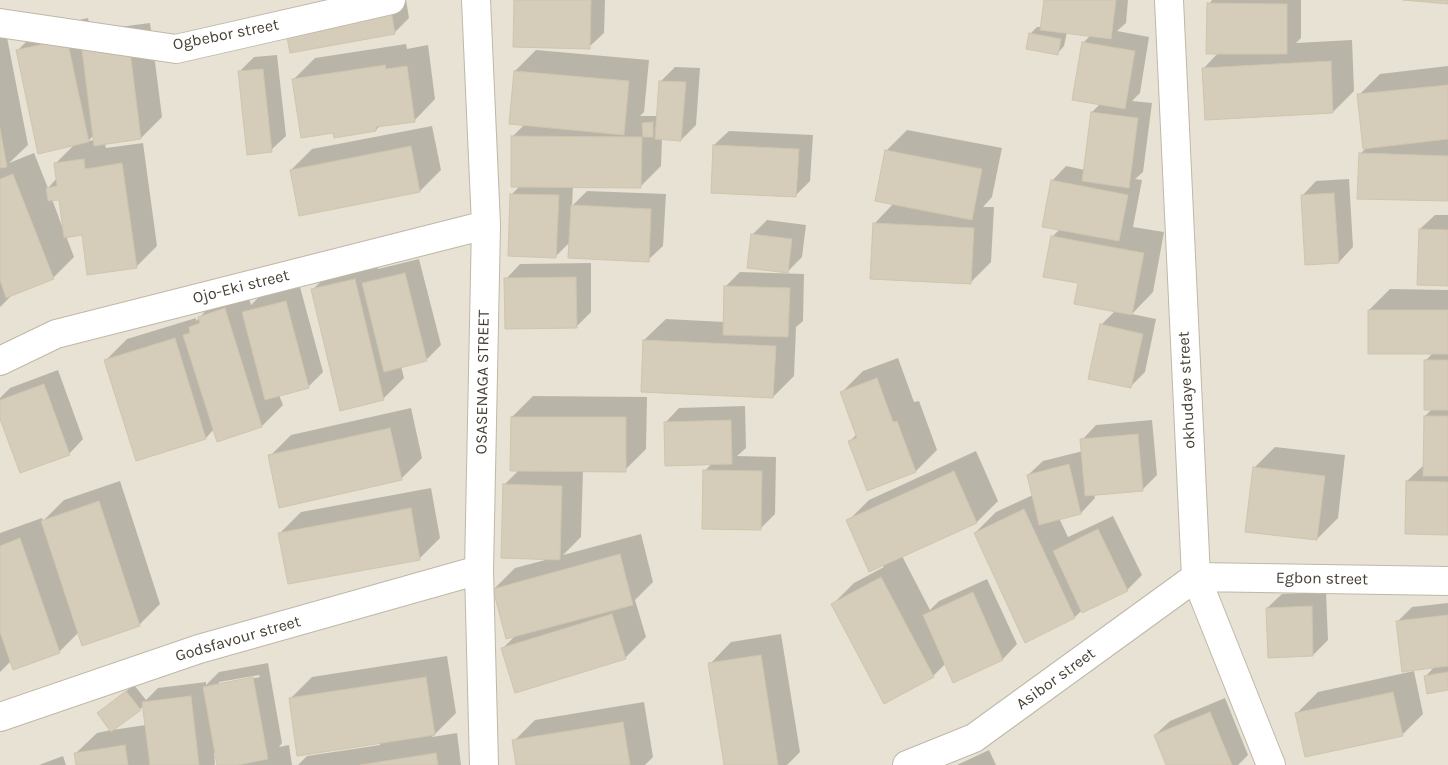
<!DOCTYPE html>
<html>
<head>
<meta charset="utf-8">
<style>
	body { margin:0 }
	canvas { display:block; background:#f3f0e5 }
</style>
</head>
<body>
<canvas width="1448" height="765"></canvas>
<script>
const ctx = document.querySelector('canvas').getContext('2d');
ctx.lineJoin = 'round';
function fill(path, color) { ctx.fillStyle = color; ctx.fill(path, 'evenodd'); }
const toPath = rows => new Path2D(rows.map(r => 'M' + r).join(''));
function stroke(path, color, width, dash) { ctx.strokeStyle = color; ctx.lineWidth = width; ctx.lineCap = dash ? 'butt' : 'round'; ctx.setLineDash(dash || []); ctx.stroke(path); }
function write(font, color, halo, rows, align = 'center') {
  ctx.font = font + ' Karla,sans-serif'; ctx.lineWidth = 4; ctx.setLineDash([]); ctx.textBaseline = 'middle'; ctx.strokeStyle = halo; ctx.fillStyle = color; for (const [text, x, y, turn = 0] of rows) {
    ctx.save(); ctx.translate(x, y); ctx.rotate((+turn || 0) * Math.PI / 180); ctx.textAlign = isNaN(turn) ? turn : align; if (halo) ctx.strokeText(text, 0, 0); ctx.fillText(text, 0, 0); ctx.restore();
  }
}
const residential = toPath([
	[0,0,1448,0,1448,765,0,765]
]);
const shadow = toPath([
	[376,0,406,0,409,18,394,33],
	[515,0,605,0,604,33,589,47],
	[1045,0,1128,0,1126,23,1117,31,1149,37,1140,93,1132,101,1152,103,1143,172,1135,179,1142,180,1133,227,1164,232,1153,292,1132,314,1156,319,1145,372,1130,387,1101,325,1115,311,1080,282,1052,237,1060,229,1052,181,1066,166,1085,170,1092,112,1101,103,1083,43,1091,35,1067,32,1064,46,1057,54,1030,34,1037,27,1041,27],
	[1212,0,1301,0,1301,38,1296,43,1352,40,1354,91,1333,112,1204,68,1219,52,1209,4],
	[88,18,93,41,104,29,150,23,162,117,141,138,105,143,106,148,143,143,157,246,136,267,83,234,66,236,74,257,53,278,14,293,0,307,0,28,5,27,28,145,9,163,34,153,48,188,57,178,55,164,75,144,18,50,39,29],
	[94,135,95,140,88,141],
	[60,198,63,229,52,199],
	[406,44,407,49,428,45,435,99,414,121,381,125,376,130,334,132,294,79,315,58],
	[536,50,649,60,644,112,640,116,658,116,661,81,675,67,700,68,696,125,681,140,662,138,661,166,640,187,573,186,572,206,587,191,666,194,663,246,648,260,570,242,556,256,512,194,520,186,512,137,525,124,515,71],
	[277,55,286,136,271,150,239,72,254,57],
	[1448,66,1448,199,1360,154,1367,147,1359,95,1380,74],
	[432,126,441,170,420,191,291,170,312,149],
	[907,130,1002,148,992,197,983,207,994,207,991,262,970,283,874,224,894,203,886,151],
	[729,131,813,135,810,181,795,196,714,145],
	[1349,179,1353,247,1339,262,1302,196,1316,181],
	[1435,215,1448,215,1448,285,1420,229],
	[767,220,806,225,802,257,788,271,752,235],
	[376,259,378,269,419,259,441,345,426,360,401,366,404,378,383,399,312,290,334,269],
	[591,263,591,312,577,326,506,279,520,264],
	[740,272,804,274,803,321,796,327,794,376,773,397,644,340,666,319,724,322,725,287],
	[300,287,323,372,308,387,279,395,283,405,262,426,214,429,206,438,106,360,127,339,196,318,196,321,220,296,246,288,251,305,258,298],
	[1390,289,1448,290,1448,534,1407,481,1424,465,1425,416,1432,409,1425,361,1433,353,1369,310],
	[898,358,914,402,919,401,937,450,916,471,868,489,850,441,857,434,842,392,863,371],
	[58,370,83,439,69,454,0,415,0,398,10,388],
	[533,396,647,397,646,449,625,470,583,470,581,537,563,555,641,534,653,582,635,600,646,637,625,658,502,649,516,635,494,589,515,568,549,559,504,485,519,470,512,417],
	[745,406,746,448,737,456,776,457,775,514,760,529,705,471,712,463,665,423,679,408],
	[411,408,422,458,401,479,270,456,291,435],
	[1152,420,1157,475,1143,489,1094,494,1095,498,1081,513,1059,518,1068,537,1113,516,1142,575,1127,590,1082,610,1075,617,1025,641,975,533,996,512,1033,495,1028,475,1043,461,1083,451,1082,440,1096,425],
	[1275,447,1345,455,1338,518,1317,539,1254,468],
	[976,451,998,501,977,522,902,556,930,610,939,601,987,579,1017,644,1003,659,954,681,946,663,933,676,833,604,854,583,884,567,848,521,869,500],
	[120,481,160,604,139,625,79,632,59,652,11,661,0,672,0,533,42,518,43,521,64,500],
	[431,488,440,538,419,559,280,533,301,512],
	[1326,592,1328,640,1313,655,1267,608,1282,594],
	[1448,603,1448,689,1426,676,1435,666,1397,622,1412,607],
	[781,634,800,752,787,765,725,765,710,664,731,642],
	[447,656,456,713,432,737,457,733,461,765,298,765,307,756,380,745,380,742,291,698,312,677],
	[268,663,282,743,279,747,289,745,292,765,218,765,216,753,214,753,215,764,214,765,77,765,75,754,97,733,111,730,98,713,134,685,146,700,158,688,206,682,206,685,219,672],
	[259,675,260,677,219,685,219,682],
	[144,706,146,725,112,730],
	[1414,671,1423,714,1402,735,1297,713,1318,692],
	[1225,698,1248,755,1238,765,1168,765,1155,735,1170,721],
	[644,702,653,757,645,765,517,765,514,741,535,720],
	[989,750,996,765,957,765],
	[63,756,66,765,39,765]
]);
const building = toPath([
	[514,0,591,0,590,49,513,47,514,0],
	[1044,0,1116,0,1111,39,1040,30,1044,0],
	[1403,0,1448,0,1448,4,1403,0],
	[1207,3,1287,4,1287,54,1206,54,1207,3],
	[391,9,395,34,290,53,285,27,391,9],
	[1029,33,1061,39,1058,55,1026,49,1029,33],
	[67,39,89,142,38,154,16,50,67,39],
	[1082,42,1135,51,1125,109,1072,100,1082,42],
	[129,43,141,139,94,146,82,50,129,43],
	[1331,61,1333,113,1205,120,1202,68,1331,61],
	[385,65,386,69,407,66,415,122,376,127,376,131,334,138,333,133,301,138,292,79,385,65],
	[263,69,272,152,247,155,238,71,263,69],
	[514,71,629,81,624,135,509,124,514,71],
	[659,81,686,82,681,141,655,139,659,81],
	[1448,85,1448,139,1363,149,1357,94,1448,85],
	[1091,112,1138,118,1129,188,1082,181,1091,112],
	[653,122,653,137,643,137,642,123,653,122],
	[0,129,7,167,0,168,0,129],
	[511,136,642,137,641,188,511,187,511,136],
	[713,145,799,149,796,197,711,193,713,145],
	[411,146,420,192,299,216,290,170,411,146],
	[885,150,982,169,972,220,875,201,885,150],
	[1359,153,1448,156,1448,201,1357,199,1359,153],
	[84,159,85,169,122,163,137,268,87,275,82,235,64,238,59,200,48,201,46,188,57,186,54,163,84,159],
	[13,174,54,279,6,298,0,280,0,179,13,174],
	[1051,180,1128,195,1119,241,1042,227,1051,180],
	[1334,193,1339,263,1305,265,1301,195,1334,193],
	[510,194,559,195,556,258,508,256,510,194],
	[571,205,651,209,649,262,568,258,571,205],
	[873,223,974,228,971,284,870,279,873,223],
	[1419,229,1448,230,1448,286,1417,285,1419,229],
	[751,234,792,239,788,273,747,268,751,234],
	[1051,236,1144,253,1132,315,1074,304,1078,283,1043,277,1051,236],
	[405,273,427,361,384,372,362,283,405,273],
	[576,277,577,328,505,329,504,278,576,277],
	[355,279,384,400,340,411,311,289,355,279],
	[724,286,790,288,788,337,723,335,724,286],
	[286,301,309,388,265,400,242,312,286,301],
	[225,308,262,427,217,442,183,335,190,333,189,327,200,323,198,317,225,308],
	[1368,310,1448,310,1448,354,1368,354,1368,310],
	[1100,324,1143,334,1131,388,1088,379,1100,324],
	[175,338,206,439,136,461,104,360,175,338],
	[643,340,776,346,773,398,641,392,643,340],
	[1424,360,1448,360,1448,410,1424,410,1424,360],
	[877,378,893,422,897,421,916,472,867,491,848,441,857,438,840,392,877,378],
	[44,384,70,455,20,473,0,419,0,400,44,384],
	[1424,416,1448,416,1448,476,1423,476,1424,416],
	[511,417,626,417,626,472,510,471,511,417],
	[731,420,732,464,665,466,664,422,731,420],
	[390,428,402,480,279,508,268,455,390,428],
	[1138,434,1143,491,1085,496,1080,439,1138,434],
	[1069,464,1081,514,1039,525,1027,475,1069,464],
	[1253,467,1325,476,1317,540,1245,532,1253,467],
	[703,470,762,471,761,530,702,529,703,470],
	[954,471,977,523,869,572,846,520,954,471],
	[1406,481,1448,482,1448,535,1405,534,1406,481],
	[503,484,562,486,560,560,501,558,503,484],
	[99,501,140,626,82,646,41,521,99,501],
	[411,508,420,560,288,584,278,533,411,508],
	[1024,509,1075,618,1025,643,974,533,1024,509],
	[1098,529,1128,591,1082,613,1053,551,1098,529],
	[20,538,60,653,13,670,0,632,0,546,20,538],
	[620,554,633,605,506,639,493,589,620,554],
	[881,577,934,677,884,704,831,604,881,577],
	[973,592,1003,660,953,683,923,615,973,592],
	[1312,606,1313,656,1268,658,1266,608,1312,606],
	[612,614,626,659,515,693,501,648,612,614],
	[1448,615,1448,666,1402,672,1396,621,1448,615],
	[761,655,778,765,724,765,708,663,761,655],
	[1448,672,1448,690,1427,694,1424,676,1448,672],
	[253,677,268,759,238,765,217,765,203,687,253,677],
	[426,677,435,735,297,756,289,698,426,677],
	[126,691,141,710,111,732,97,713,126,691],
	[1393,692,1403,736,1305,757,1295,713,1393,692],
	[191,696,199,765,150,765,142,702,191,696],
	[1210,712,1232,765,1166,765,1154,735,1210,712],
	[623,722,630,765,516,765,512,740,623,722],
	[125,745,128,765,76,765,74,753,125,745],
	[436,753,438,765,360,765,436,753]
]);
const minor = toPath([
	[476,0,486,225,479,570,484,765],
	[1169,0,1196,577,1271,765],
	[0,23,176,49,391,0],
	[0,361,56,334,486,225],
	[0,717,199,649,479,570],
	[907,765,974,738,1196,577,1448,581]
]);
const streetNames = [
	["Ogbebor street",226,35,-11],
	["Ojo-Eki street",241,287,-14],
	["OSASENAGA STREET",483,382,-89],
	["okhudaye street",1187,390,-93],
	["Egbon street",1322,579,1],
	["Godsfavour street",238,639,-16],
	["Asibor street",1056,679,-36]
];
fill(residential, '#e7e2d3');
fill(shadow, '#0003');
fill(building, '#d5ccba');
stroke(building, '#d0c5ad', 1);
stroke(minor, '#bfb8a7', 30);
stroke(minor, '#fff', 28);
write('16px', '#464034', '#fff', streetNames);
</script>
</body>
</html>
